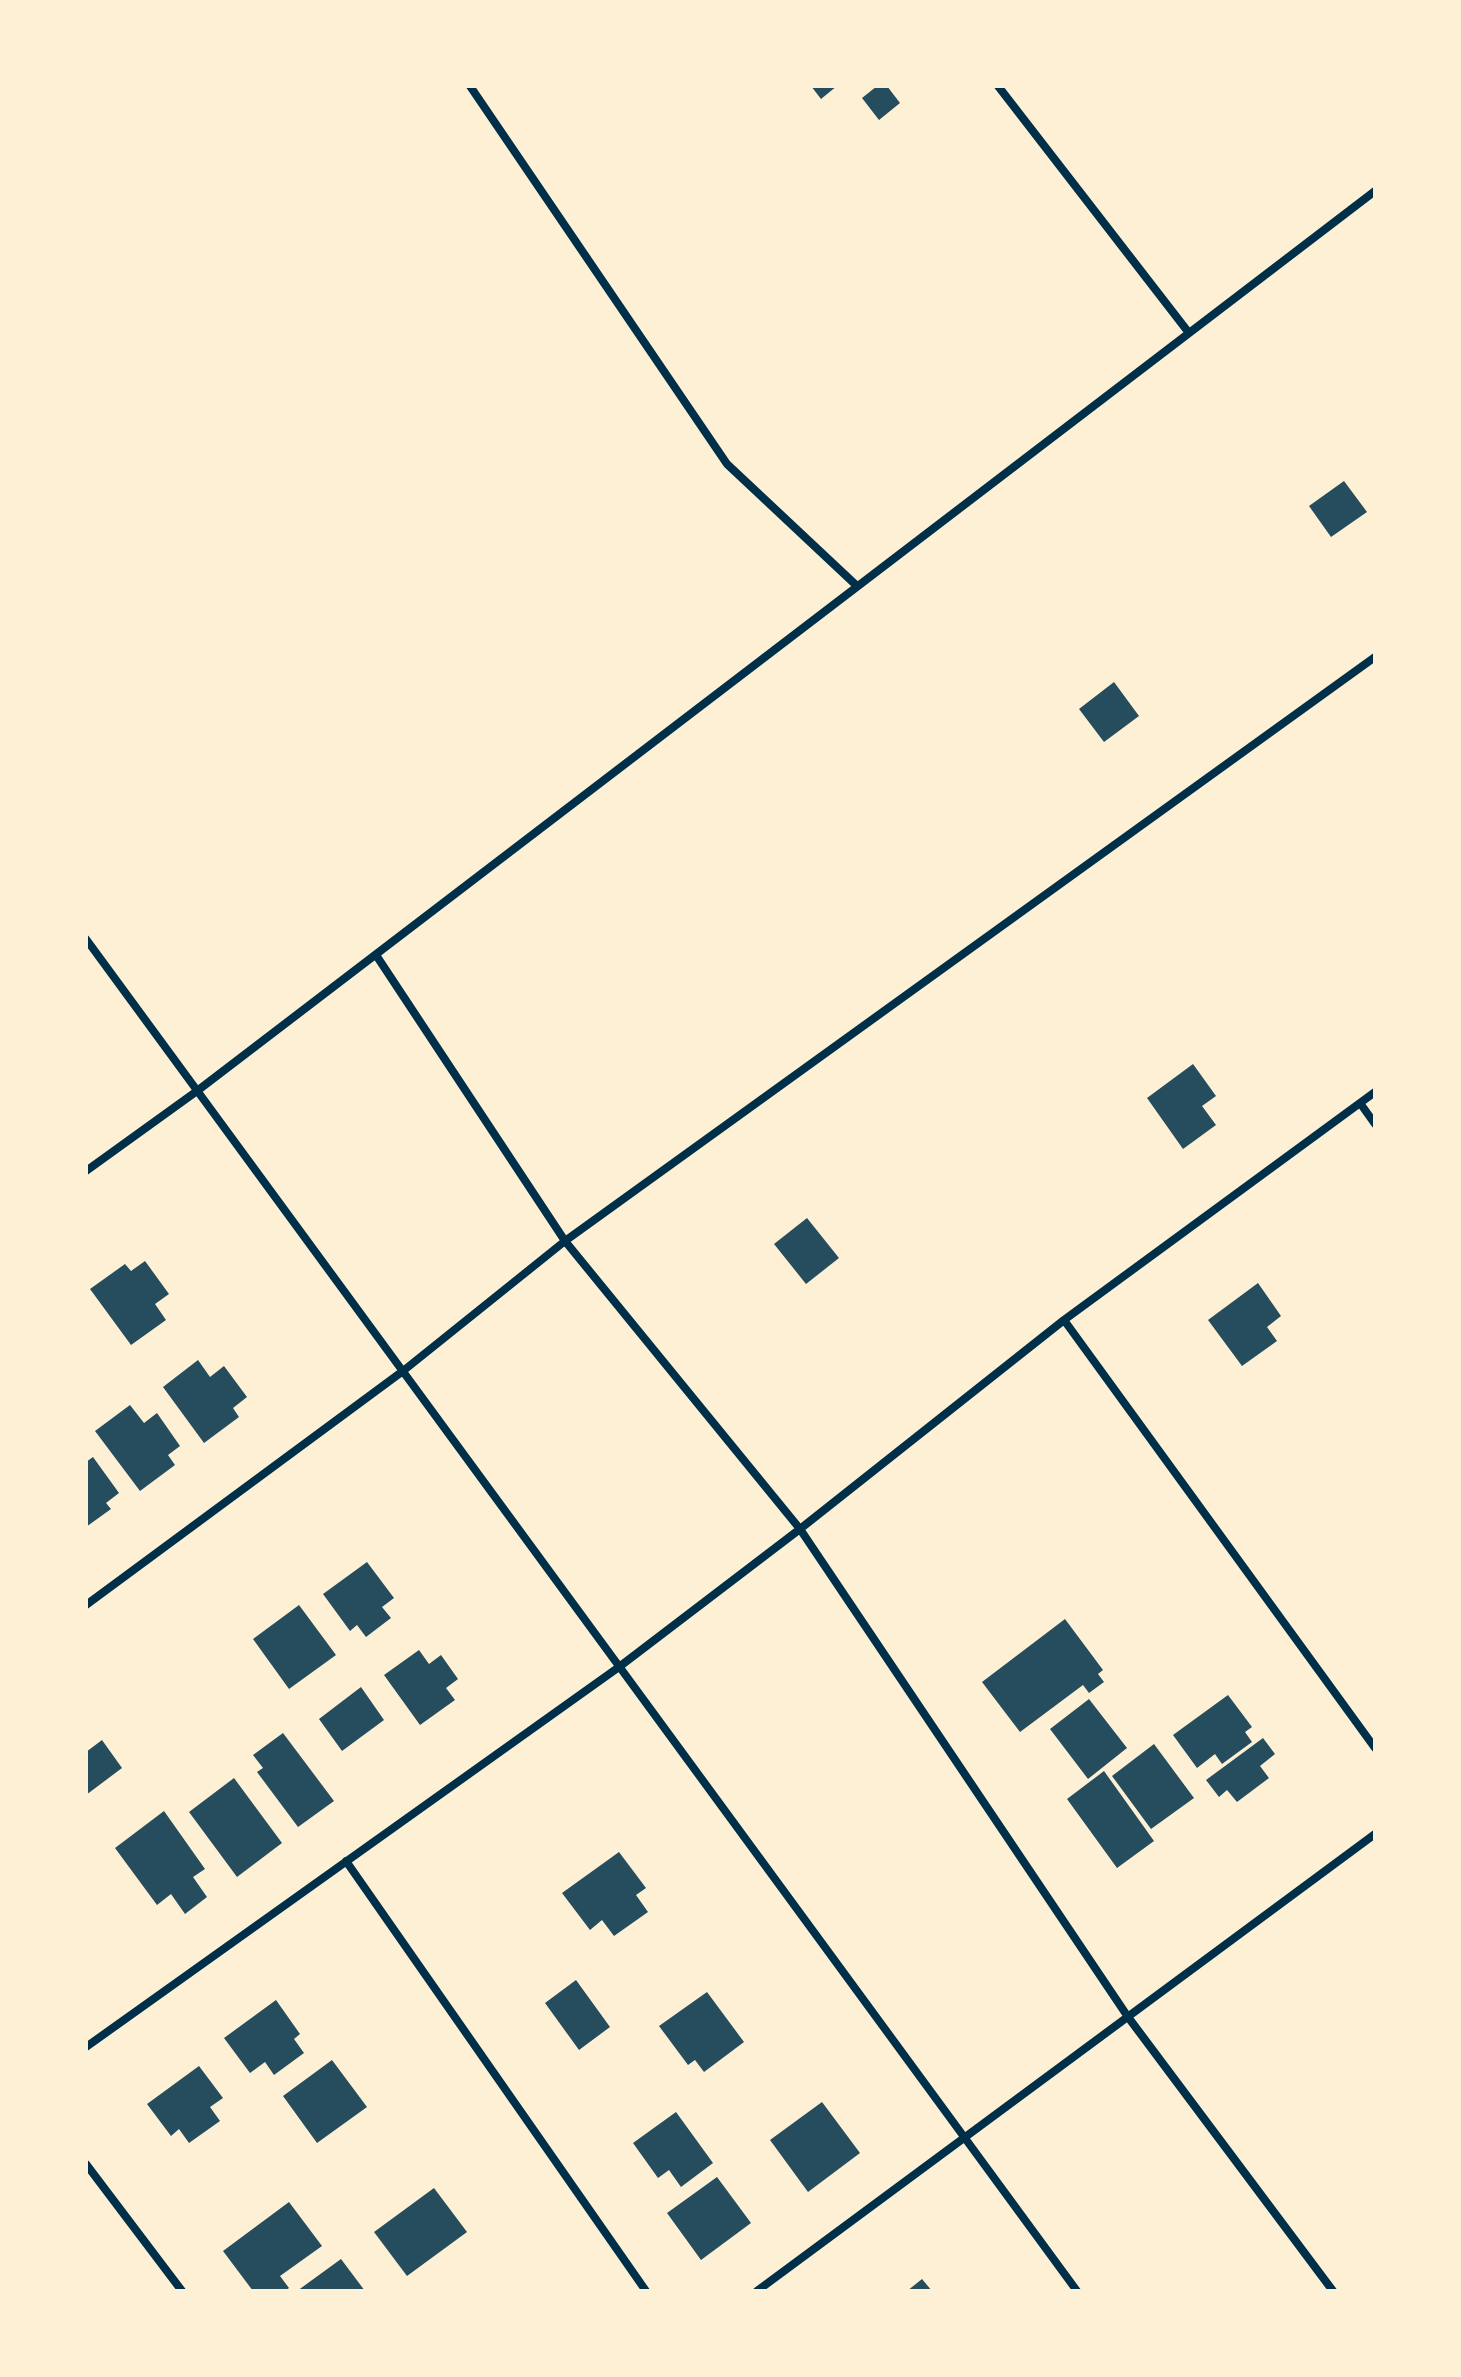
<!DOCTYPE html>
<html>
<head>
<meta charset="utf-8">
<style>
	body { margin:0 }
	#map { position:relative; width:1461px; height:2377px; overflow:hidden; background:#fdf0d5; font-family:Rubik,sans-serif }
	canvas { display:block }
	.frame { position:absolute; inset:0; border:88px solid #fdf0d5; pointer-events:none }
</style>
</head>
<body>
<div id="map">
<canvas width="1461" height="2377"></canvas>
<div class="frame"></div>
</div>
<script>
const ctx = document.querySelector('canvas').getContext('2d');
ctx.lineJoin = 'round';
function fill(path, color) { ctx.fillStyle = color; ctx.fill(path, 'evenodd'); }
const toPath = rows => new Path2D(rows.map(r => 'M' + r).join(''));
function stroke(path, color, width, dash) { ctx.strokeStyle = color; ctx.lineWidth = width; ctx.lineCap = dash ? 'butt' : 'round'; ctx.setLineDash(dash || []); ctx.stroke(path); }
const building = toPath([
	[811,86,837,86,821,99],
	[877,86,887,86,900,103,879,120,862,98],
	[1344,481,1367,512,1331,537,1309,506],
	[1114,682,1139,716,1104,742,1079,709],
	[1193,1064,1216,1096,1202,1106,1216,1125,1183,1149,1147,1098],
	[807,1218,839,1258,806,1284,774,1244],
	[145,1261,169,1294,155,1304,166,1320,131,1345,90,1289,125,1264,131,1271],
	[1258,1283,1281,1316,1267,1327,1277,1341,1242,1366,1208,1320],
	[198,1360,210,1377,224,1366,247,1397,233,1408,239,1417,204,1443,163,1387],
	[130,1405,144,1423,157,1413,180,1446,168,1455,175,1465,140,1491,95,1431],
	[93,1457,119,1493,106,1503,111,1509,86,1527,86,1462],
	[367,1562,394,1598,382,1607,391,1618,366,1637,357,1625,350,1631,323,1594],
	[299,1605,336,1655,289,1689,253,1639],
	[1065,1619,1103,1670,1098,1674,1104,1682,1089,1693,1083,1685,1020,1732,982,1682],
	[419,1650,429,1664,441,1655,458,1679,446,1688,455,1700,420,1725,384,1675],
	[361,1687,384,1720,342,1751,319,1719],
	[1228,1695,1252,1727,1245,1732,1252,1742,1222,1764,1215,1754,1197,1768,1173,1735],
	[1089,1699,1127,1748,1088,1779,1050,1729],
	[283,1733,334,1801,298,1827,257,1772,263,1768,253,1755],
	[1263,1738,1275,1754,1260,1766,1269,1778,1237,1802,1227,1790,1219,1797,1206,1780],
	[102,1740,122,1768,86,1795,86,1752],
	[1154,1744,1194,1798,1151,1829,1112,1776],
	[1104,1771,1154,1841,1117,1868,1067,1799],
	[234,1778,282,1843,237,1877,189,1812],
	[164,1811,205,1869,193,1877,207,1897,185,1914,171,1894,157,1905,115,1848],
	[619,1852,646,1888,636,1895,648,1912,614,1936,602,1920,590,1930,562,1893],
	[576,1980,610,2027,579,2050,545,2003],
	[707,1992,744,2042,704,2072,695,2060,688,2065,659,2026],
	[276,2000,300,2034,294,2039,304,2053,274,2075,265,2062,250,2073,224,2038],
	[332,2060,367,2107,317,2143,283,2096],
	[199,2066,223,2098,210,2107,220,2121,189,2143,179,2129,171,2136,147,2104],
	[822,2102,860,2153,808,2192,770,2140],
	[676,2112,713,2163,681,2187,669,2170,658,2178,633,2143],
	[717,2177,751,2223,701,2260,667,2213],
	[434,2188,467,2232,407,2276,374,2232],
	[289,2202,322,2246,280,2276,289,2288,285,2291,253,2291,223,2251],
	[341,2259,365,2291,297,2291],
	[922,2279,932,2291,907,2291]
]);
const minor = toPath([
	[470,86,727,464,857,586],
	[998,86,1189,333],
	[86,939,1077,2291],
	[376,955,565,1241,800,1529,1128,2017,1333,2291],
	[1360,1103,1375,1124],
	[86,1171,197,1091,1375,191],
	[1064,1320,1375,1748],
	[86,1605,403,1371,565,1241,1375,657],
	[346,1861,646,2291],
	[86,2047,619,1667,800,1529,1064,1320,1375,1092],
	[86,2164,182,2291],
	[757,2291,1375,1834]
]);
fill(building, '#264d5e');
stroke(minor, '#003049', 8);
</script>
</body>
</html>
